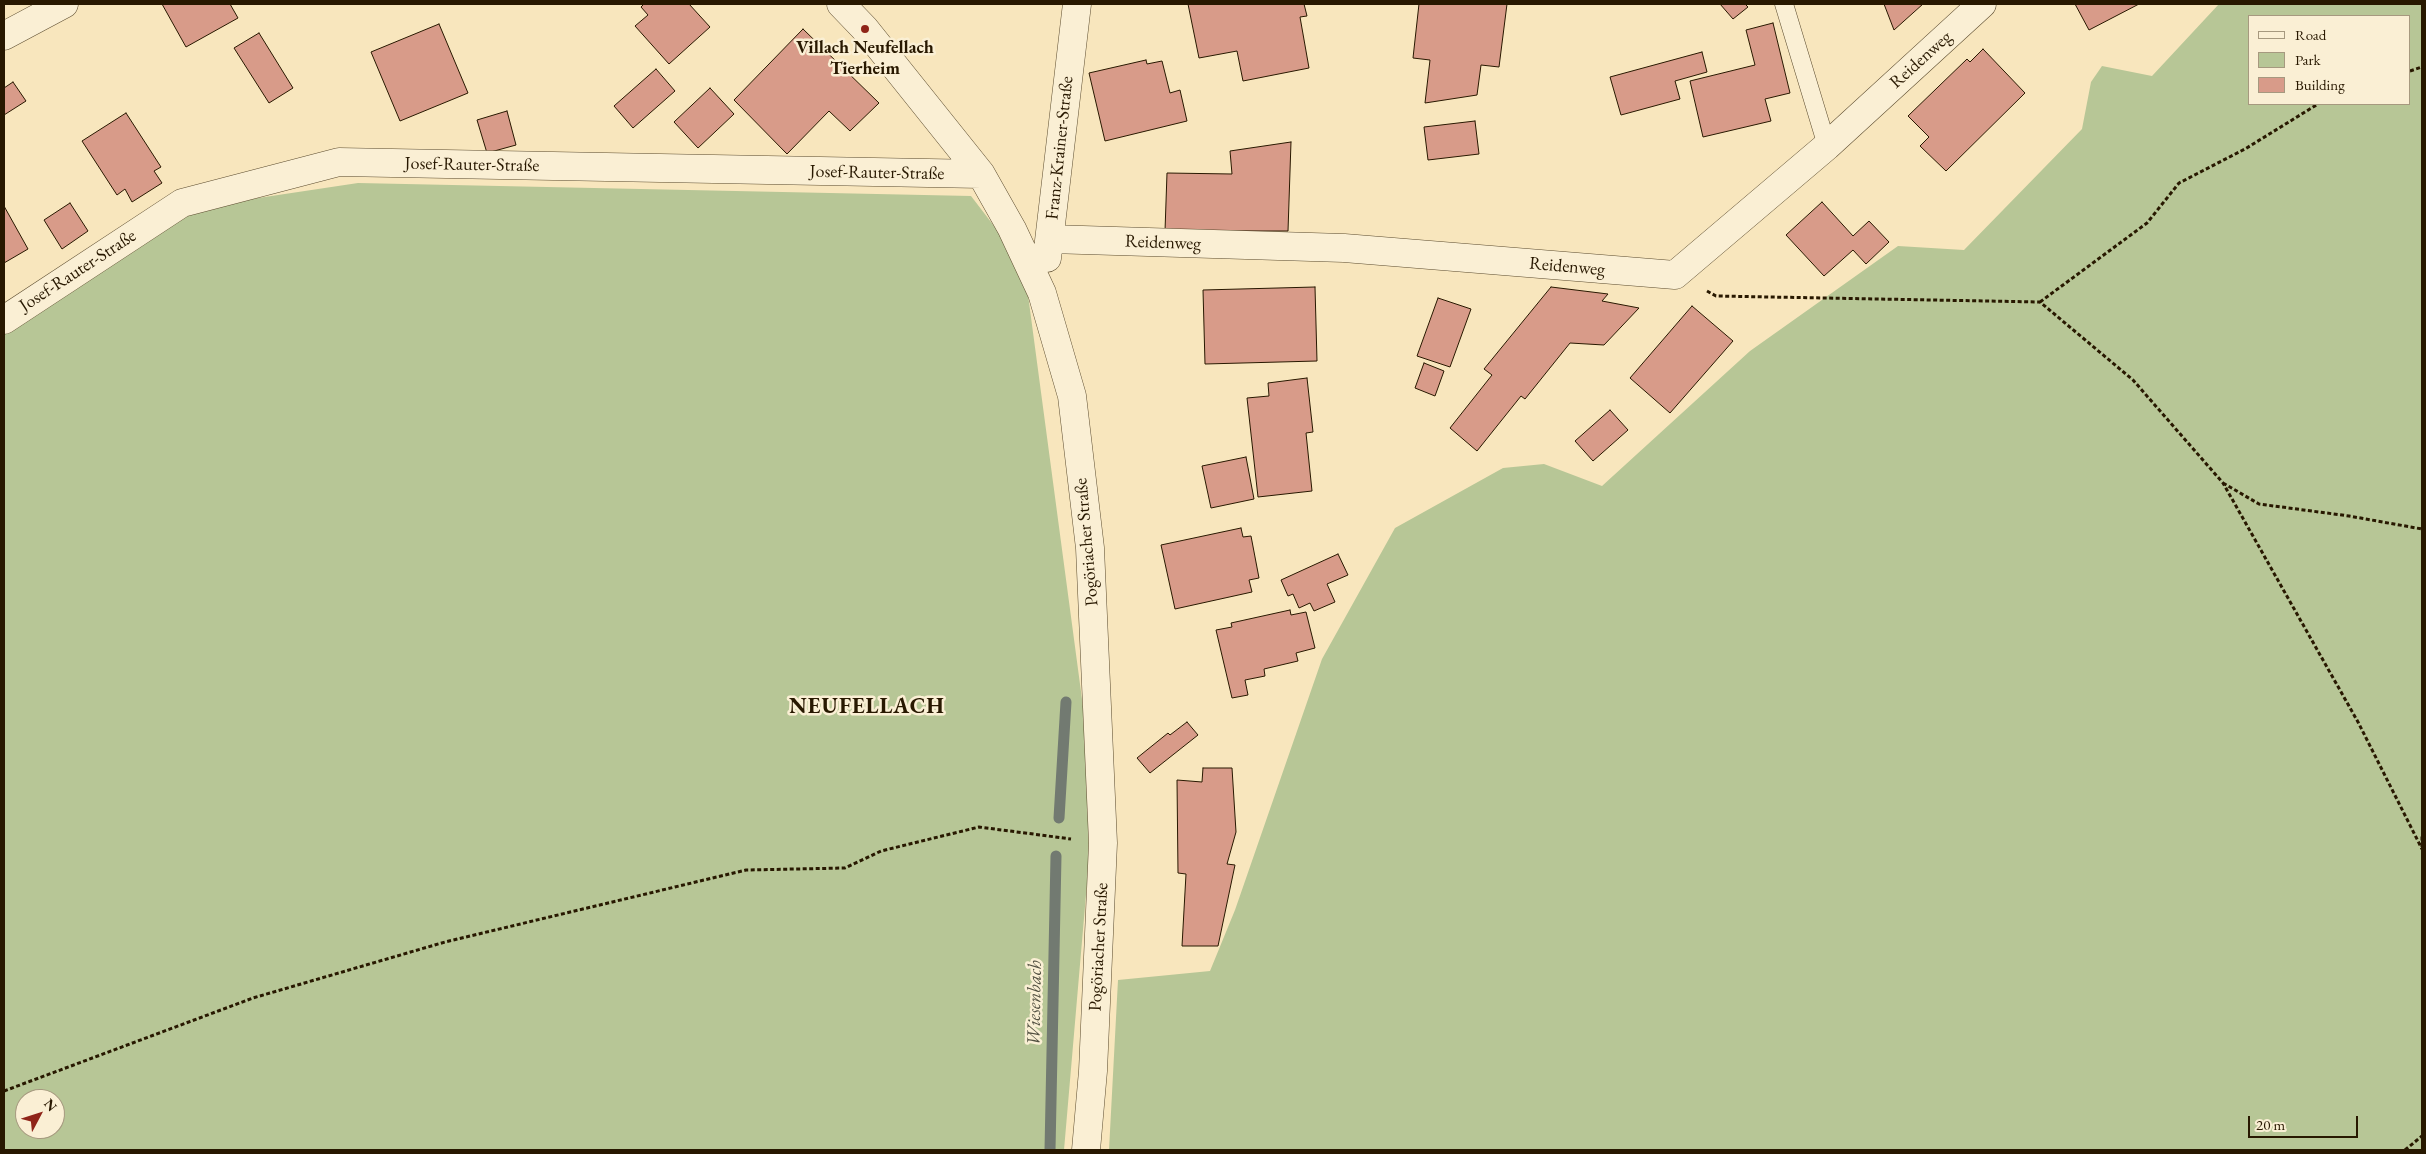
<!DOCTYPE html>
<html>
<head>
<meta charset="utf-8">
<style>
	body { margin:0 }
	#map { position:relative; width:2426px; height:1154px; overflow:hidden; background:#f8e6bd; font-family:"EB Garamond",serif }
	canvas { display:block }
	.frame { position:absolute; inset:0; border:5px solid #281800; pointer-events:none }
	.legend { position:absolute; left:2248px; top:15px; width:162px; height:90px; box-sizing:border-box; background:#faefd4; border:1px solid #a6997f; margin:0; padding:6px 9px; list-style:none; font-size:15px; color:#281800 }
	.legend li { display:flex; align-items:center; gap:10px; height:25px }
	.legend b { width:25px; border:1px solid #a6997f }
	.north { position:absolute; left:15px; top:1089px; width:50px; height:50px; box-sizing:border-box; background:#faefd4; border:1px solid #a6997f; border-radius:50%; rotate:50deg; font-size:14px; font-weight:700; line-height:20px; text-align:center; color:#281800 }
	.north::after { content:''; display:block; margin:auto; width:18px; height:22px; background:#8f2418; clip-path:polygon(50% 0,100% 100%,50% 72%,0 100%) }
	.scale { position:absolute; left:2248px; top:1116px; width:110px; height:22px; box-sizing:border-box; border:2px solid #281800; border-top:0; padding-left:6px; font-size:15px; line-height:18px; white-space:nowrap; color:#281800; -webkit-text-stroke:4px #faefd4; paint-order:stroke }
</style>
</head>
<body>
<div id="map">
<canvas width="2426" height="1154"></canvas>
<div class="frame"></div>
<ul class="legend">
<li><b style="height:6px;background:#faefd4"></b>Road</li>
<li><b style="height:14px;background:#b7c696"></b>Park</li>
<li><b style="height:14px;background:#d89b89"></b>Building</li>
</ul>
<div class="north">N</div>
<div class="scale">20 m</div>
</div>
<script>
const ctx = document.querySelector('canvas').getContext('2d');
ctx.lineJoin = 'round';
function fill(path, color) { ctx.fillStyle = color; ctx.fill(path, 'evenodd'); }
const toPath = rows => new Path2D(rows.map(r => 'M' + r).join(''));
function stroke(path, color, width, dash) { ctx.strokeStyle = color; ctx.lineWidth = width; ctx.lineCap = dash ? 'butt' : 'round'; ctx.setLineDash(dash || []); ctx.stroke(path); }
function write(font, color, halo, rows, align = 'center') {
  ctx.font = font + ' "EB Garamond",serif'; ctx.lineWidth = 5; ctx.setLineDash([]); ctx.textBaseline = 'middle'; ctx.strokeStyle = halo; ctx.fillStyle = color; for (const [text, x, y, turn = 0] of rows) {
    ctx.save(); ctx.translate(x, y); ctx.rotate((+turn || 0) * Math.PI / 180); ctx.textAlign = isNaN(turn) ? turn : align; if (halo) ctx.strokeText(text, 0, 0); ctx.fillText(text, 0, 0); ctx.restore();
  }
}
const green = toPath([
	[2219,4,2422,4,2422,1150,1109,1150,1118,980,1210,971,1235,910,1322,659,1395,528,1503,468,1544,464,1602,486,1750,351,1898,246,1964,250,2082,129,2091,82,2102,66,2152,76],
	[2250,16,2410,16,2410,104,2250,104],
	[358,183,971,196,1024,265,1086,729,1089,860,1064,1150,4,1150,4,333,185,209],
	[25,1099,55,1099,55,1129,25,1129]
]);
const stream = toPath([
	[1059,818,1066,702],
	[1050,1150,1056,856]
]);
const building = toPath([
	[162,4,230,4,238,18,186,47,162,4],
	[644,4,689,4,710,27,669,64,635,26,648,15,641,7,644,4],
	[1188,4,1304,4,1307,16,1300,17,1309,68,1243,81,1237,51,1199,58,1188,4],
	[1419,4,1507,4,1499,67,1481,65,1477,95,1425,103,1430,60,1413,58,1419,4],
	[1720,4,1745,4,1748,7,1733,19,1720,4],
	[1884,4,1923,4,1894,30,1884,4],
	[2075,4,2139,4,2089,30,2075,4],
	[1773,23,1790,93,1765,99,1771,121,1703,137,1690,81,1755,65,1746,30,1773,23],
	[439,24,468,93,400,121,371,52,439,24],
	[803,29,879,103,850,131,829,111,787,154,734,100,803,29],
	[259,33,293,88,269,103,234,48,259,33],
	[1983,49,2025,93,1946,171,1920,146,1929,137,1908,116,1967,59,1970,62,1983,49],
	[1702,52,1707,72,1675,81,1680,99,1621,115,1610,77,1702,52],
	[1146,60,1147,64,1162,61,1170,93,1180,90,1187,121,1105,141,1089,73,1146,60],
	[656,69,675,91,633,128,614,106,656,69],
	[13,82,26,101,4,115,4,88,13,82],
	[710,88,734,114,698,148,674,122,710,88],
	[507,111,516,145,487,153,477,120,507,111],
	[126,113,161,167,154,171,162,183,132,202,125,189,117,195,82,141,126,113],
	[1475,121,1479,154,1428,160,1424,127,1475,121],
	[1291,142,1288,231,1165,231,1167,173,1232,174,1230,151,1291,142],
	[1822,202,1853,236,1869,221,1889,242,1866,264,1853,250,1824,276,1786,235,1822,202],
	[70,203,88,231,62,249,44,220,70,203],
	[4,206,28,249,4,263,4,206],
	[1315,287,1317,361,1205,364,1203,290,1315,287],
	[1551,287,1608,294,1602,301,1639,308,1604,345,1570,343,1525,399,1521,396,1477,451,1450,428,1492,375,1484,369,1551,287],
	[1438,298,1471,309,1450,367,1417,356,1438,298],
	[1692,306,1733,341,1670,413,1630,378,1692,306],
	[1424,363,1444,371,1435,396,1415,388,1424,363],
	[1307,378,1313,432,1306,433,1312,491,1258,497,1247,398,1269,396,1268,383,1307,378],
	[1610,410,1628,430,1593,461,1575,441,1610,410],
	[1246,457,1254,499,1211,508,1202,466,1246,457],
	[1241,528,1243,537,1251,536,1259,578,1249,580,1252,592,1175,609,1161,545,1241,528],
	[1338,554,1348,575,1327,584,1335,602,1314,611,1310,603,1299,608,1293,594,1288,596,1281,580,1338,554],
	[1290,610,1291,615,1306,612,1315,648,1296,653,1298,661,1264,669,1265,676,1245,680,1248,695,1232,698,1216,630,1232,627,1231,623,1290,610],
	[1187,722,1198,735,1150,773,1137,758,1168,733,1170,735,1187,722],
	[1203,768,1232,768,1236,832,1227,864,1235,865,1218,946,1182,946,1186,874,1178,873,1177,780,1202,782,1203,768]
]);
const path = toPath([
	[2410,71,2422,67],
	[1707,291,1716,296,2040,302,2133,380,2223,483,2358,722,2422,849],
	[2040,302,2147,223,2179,183,2245,149,2318,104],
	[2223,483,2259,504,2349,516,2422,529],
	[2422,847,2422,834],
	[4,1091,253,998,445,942,746,870,845,868,881,851,979,827,1071,839],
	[2405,1150,2422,1136]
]);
const lane = toPath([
	[1784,4,1827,146]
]);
const street = toPath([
	[841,4,865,29,981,174,1012,229,1042,293,1072,396,1090,548,1103,843,1093,1071,1086,1150],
	[4,36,64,4],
	[1050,239,1344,248,1675,275,1827,146,1982,4],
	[1047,258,1077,4],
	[4,320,182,203,339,162,981,174]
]);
const markers = [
	[865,29,5,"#8f2418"]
];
const poiNames = [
	["Villach Neufellach",865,48],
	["Tierheim",865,69]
];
const streetNames = [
	["Reidenweg",1921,60,-42],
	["Franz-Krainer-Straße",1060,148,-84],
	["Josef-Rauter-Straße",472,165,1],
	["Josef-Rauter-Straße",877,173,1],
	["Reidenweg",1163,243,2],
	["Reidenweg",1567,267,5],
	["Josef-Rauter-Straße",78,271,-33],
	["Pogöriacher Straße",1087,542,-95],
	["Pogöriacher Straße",1099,947,-87]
];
const waterNames = [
	["Wiesenbach",1035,1003,-89]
];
const districtNames = [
	["NEUFELLACH",867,707]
];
fill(green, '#b7c696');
stroke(stream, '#727a71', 11);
fill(building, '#d89b89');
stroke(building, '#281800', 1);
stroke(lane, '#5c4c2f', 19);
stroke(street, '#5c4c2f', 29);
stroke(path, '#281800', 3, [4, 2.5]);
stroke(lane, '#faefd4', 18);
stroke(street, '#faefd4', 28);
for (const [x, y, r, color] of markers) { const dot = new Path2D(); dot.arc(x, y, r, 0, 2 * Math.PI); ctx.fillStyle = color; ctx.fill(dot); stroke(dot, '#faefd4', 2); }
write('bold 18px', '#281800', '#faefd4', poiNames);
write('18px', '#281800', '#faefd4', streetNames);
write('italic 19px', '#535142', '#faefd4', waterNames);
ctx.letterSpacing = '1px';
write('bold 22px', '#281800', '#faefd4', districtNames);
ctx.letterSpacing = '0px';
</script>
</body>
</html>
